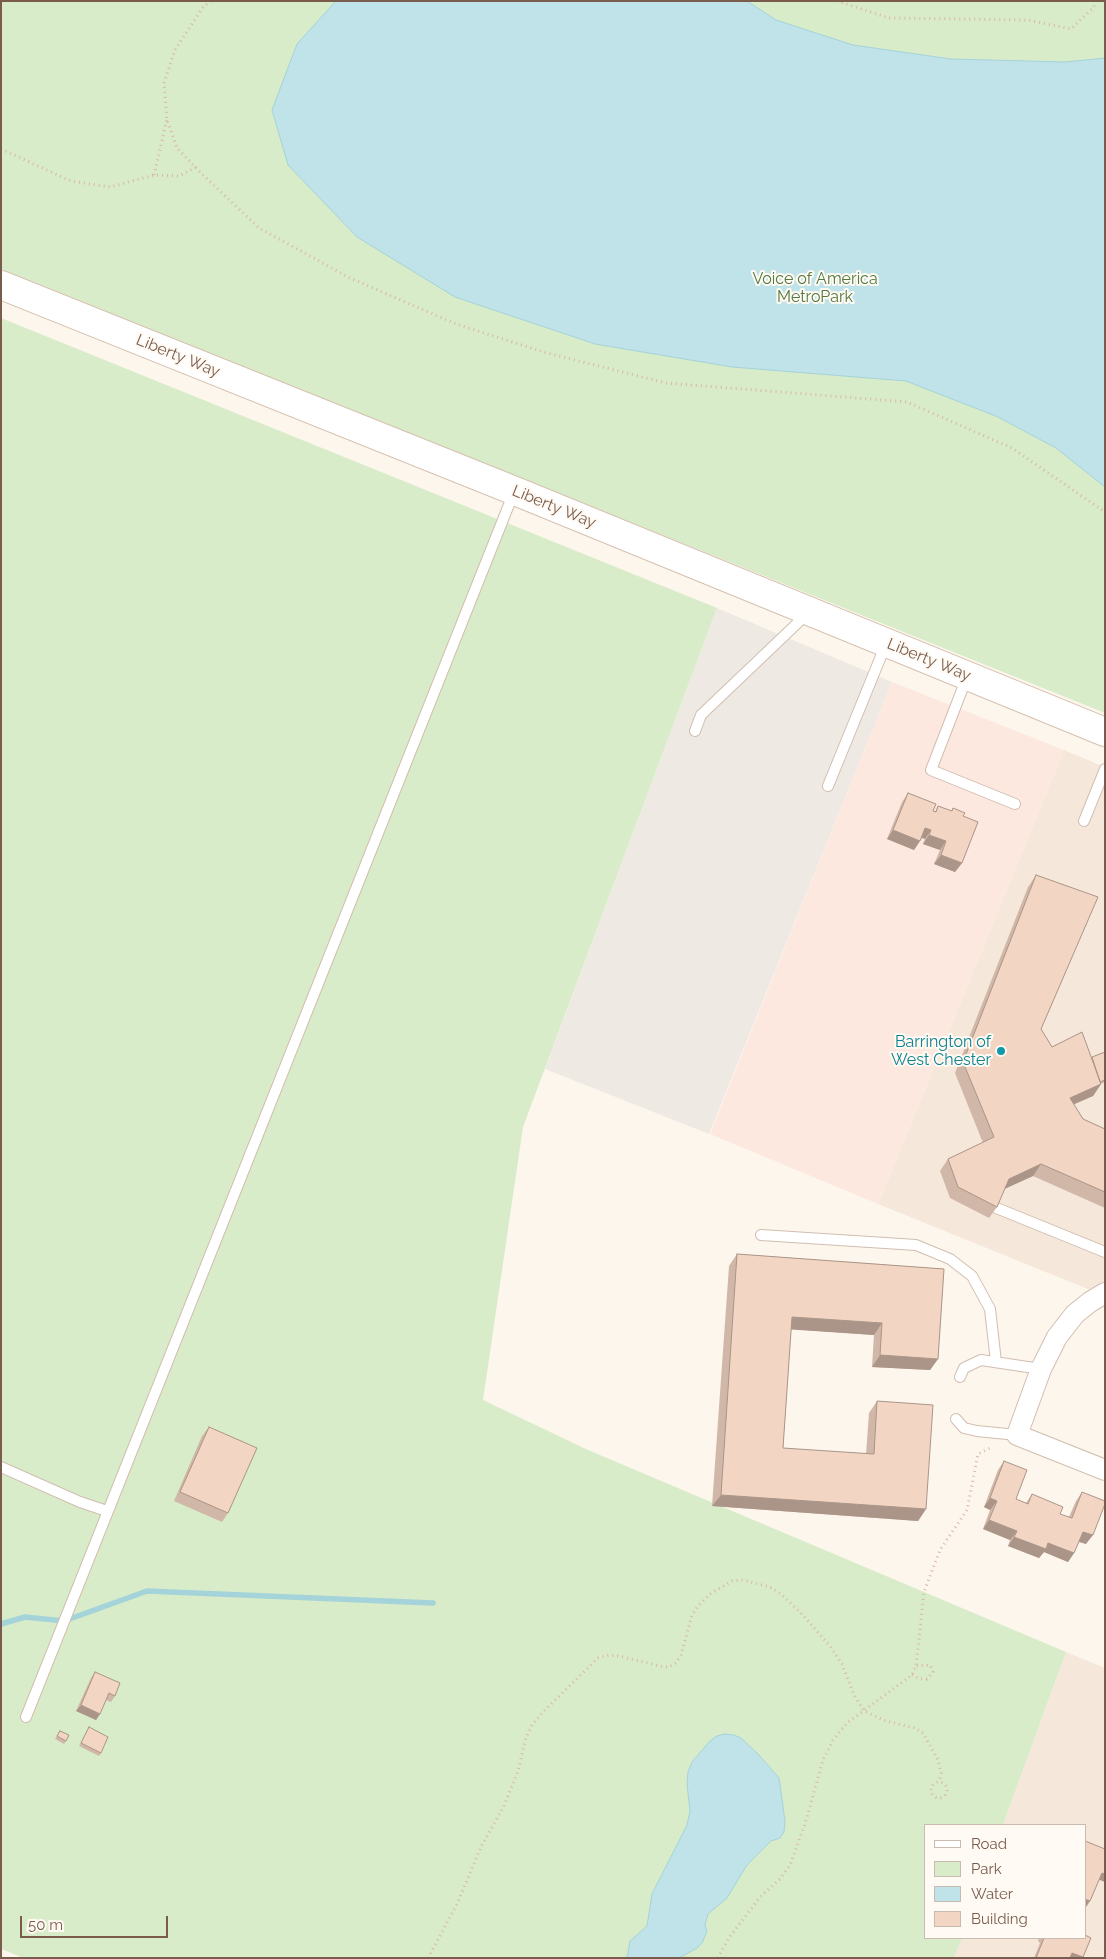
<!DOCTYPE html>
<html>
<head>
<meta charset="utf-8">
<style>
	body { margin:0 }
	#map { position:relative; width:1106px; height:1959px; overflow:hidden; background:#fdf6ec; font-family:Raleway,sans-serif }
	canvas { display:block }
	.frame { position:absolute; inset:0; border:2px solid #7a5c4d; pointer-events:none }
	.legend { position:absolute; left:924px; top:1824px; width:162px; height:115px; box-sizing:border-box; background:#fffaf3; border:1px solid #cabbb1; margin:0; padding:6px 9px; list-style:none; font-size:15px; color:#7a5c4d }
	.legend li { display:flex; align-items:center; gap:10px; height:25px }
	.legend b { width:25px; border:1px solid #cabbb1 }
	.scale { position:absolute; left:20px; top:1916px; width:148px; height:22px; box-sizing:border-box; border:2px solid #7a5c4d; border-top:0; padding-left:6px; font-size:15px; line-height:18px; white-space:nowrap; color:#7a5c4d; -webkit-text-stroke:4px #fffaf3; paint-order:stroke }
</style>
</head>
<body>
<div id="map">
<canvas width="1106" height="1959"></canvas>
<div class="frame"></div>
<ul class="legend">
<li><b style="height:6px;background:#fff"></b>Road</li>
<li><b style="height:14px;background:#d8ecc9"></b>Park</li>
<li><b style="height:14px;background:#bfe3e8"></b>Water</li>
<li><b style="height:14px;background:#f3d5c3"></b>Building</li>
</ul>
<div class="scale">50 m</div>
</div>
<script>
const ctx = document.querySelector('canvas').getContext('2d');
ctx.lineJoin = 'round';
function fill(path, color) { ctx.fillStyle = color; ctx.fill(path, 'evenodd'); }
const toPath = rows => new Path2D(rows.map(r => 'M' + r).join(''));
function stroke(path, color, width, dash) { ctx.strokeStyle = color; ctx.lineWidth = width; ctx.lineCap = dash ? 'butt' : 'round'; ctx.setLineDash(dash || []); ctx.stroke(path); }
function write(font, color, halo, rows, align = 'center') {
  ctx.font = font + ' Raleway,sans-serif'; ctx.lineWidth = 4; ctx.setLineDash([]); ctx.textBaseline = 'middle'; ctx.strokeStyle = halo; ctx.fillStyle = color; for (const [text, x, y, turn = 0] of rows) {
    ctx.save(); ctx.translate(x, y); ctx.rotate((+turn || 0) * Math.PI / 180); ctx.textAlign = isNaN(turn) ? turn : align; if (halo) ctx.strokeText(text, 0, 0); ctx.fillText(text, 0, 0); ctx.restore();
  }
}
const residential = toPath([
	[1064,750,1105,767,1105,1296,878,1204],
	[1066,1652,1105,1668,1105,1958,954,1958,962,1938,1085,1938,1085,1825,1003,1825]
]);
const commercial = toPath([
	[892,682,1064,750,878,1204,710,1134]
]);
const industrial = toPath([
	[717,608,892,682,709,1134,545,1069]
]);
const green = toPath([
	[1,1,1105,1,1105,713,1,269],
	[1,318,717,608,523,1127,483,1400,588,1450,1066,1652,1003,1825,925,1825,925,1938,962,1938,954,1958,24,1958,1,1949]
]);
const water = toPath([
	[336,1,747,1,776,20,853,45,951,59,1065,62,1105,58,1105,487,1056,448,998,417,906,381,732,367,595,344,455,297,357,237,288,165,272,110,297,44,336,1],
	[725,1734,734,1735,741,1738,759,1755,779,1778,785,1821,784,1832,780,1838,771,1841,747,1865,727,1898,708,1914,705,1925,707,1931,702,1943,697,1948,679,1958,627,1958,630,1941,647,1926,652,1894,687,1825,690,1811,687,1784,688,1772,692,1762,710,1741,717,1736,725,1734]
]);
const stream = toPath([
	[1,1624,25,1617,64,1621,147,1591,433,1603]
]);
const path = toPath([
	[211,1,203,7,175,50,164,83,167,119,177,148,203,175,259,228,350,278,456,324,547,353,666,383,907,402,1012,448,1105,512],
	[837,1,889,18,1028,20,1071,29,1094,7,1095,1],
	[1,149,71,181,110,187,154,175,179,176,196,167],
	[154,175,167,119],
	[912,1675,920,1679,927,1679,933,1672,930,1665,916,1666],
	'931 1790a8 8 0 1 1 16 0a8 8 0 1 1-16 0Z',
	[428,1958,457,1904,481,1847,504,1806,518,1771,526,1737,532,1725,542,1713,598,1658,609,1655,619,1656,664,1667,669,1667,676,1663,681,1655,692,1615,698,1606,710,1594,732,1581,743,1580,770,1587,781,1594,800,1612,830,1646,842,1664,854,1695,864,1711,886,1721,915,1728,923,1733,938,1760,941,1773,939,1782],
	[718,1958,728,1939,761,1896,780,1879,790,1865,805,1824,823,1760,833,1740,847,1723,912,1675,916,1666,924,1592,940,1550,967,1510,978,1454,992,1447]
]);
const lane = toPath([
	[967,677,931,770,1015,804],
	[695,731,701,715,807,614],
	[828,786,886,644],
	[1084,821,1105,769],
	[994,1207,1105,1252],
	[761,1235,916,1245,950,1259,972,1276,990,1309,996,1362],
	[960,1377,964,1368,981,1360,1041,1369],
	[956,1419,964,1428,977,1431,1017,1435],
	[1,1467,80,1502,107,1511],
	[26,1717,514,492]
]);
const street = toPath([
	[1105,1293,1090,1302,1075,1314,1057,1337,1041,1369,1017,1435,1105,1470]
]);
const secondary = toPath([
	[1,285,515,491,1105,732]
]);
const wall = toPath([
	[908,793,935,812,938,806,951,811,953,808,963,816,962,863,955,872,934,864,940,850,923,844,925,839,922,837,914,850,887,839,902,802],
	[1036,875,1041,1029,1052,1047,1092,1057,1105,1052,1105,1082,1101,1084,1093,1096,1073,1104,1083,1119,1105,1129,1105,1208,1033,1176,1004,1189,997,1207,989,1218,950,1198,940,1171,948,1159,983,1143,955,1073,1028,887],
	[737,1254,944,1269,938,1359,930,1370,872,1367,874,1335,791,1329,783,1448,866,1454,869,1413,877,1401,926,1509,918,1521,712,1506,729,1266],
	[209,1427,228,1513,222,1522,174,1501,202,1436],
	[1004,1461,1016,1499,1026,1503,1032,1494,1060,1514,1069,1517,1076,1501,1082,1492,1086,1544,1079,1542,1074,1553,1068,1562,1044,1552,1039,1558,1008,1546,1010,1540,983,1529,990,1510,984,1507,998,1470],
	[95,1672,115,1696,111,1702,106,1700,100,1714,96,1720,76,1711,91,1678],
	[89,1727,101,1753,99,1756,79,1746],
	[60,1731,66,1741,64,1744,55,1739],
	[1039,1938,1085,1938,1082,1958,1034,1958,1040,1943,1038,1941]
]);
const shadedWall = toPath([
	[925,828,931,830,925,839,919,837],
	[893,830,920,841,914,850,887,839],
	[929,835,946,841,940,850,923,844],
	[941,855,962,863,955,872,934,864],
	[1101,1084,1093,1096,1061,1110,1070,1098],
	[1041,1164,1033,1176,1000,1191,1009,1179],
	[792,1317,882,1323,874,1335,784,1329],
	[880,1355,938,1359,930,1370,872,1367],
	[721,1495,926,1509,918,1521,712,1506],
	[990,1498,997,1501,990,1510,984,1507],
	[989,1520,1017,1531,1010,1540,983,1529],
	[1083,1532,1093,1535,1086,1544,1077,1541],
	[1014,1537,1048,1543,1074,1553,1068,1562,1044,1552,1039,1558,1008,1546],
	[81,1705,100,1714,96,1720,76,1711],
	[1102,1873,1105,1874,1105,1882,1097,1879],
	[1085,1899,1090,1901,1086,1907,1085,1907],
	[1072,1953,1083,1957,1068,1958]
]);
const building = toPath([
	[908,793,936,804,933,811,936,812,938,806,952,811,953,808,965,813,963,816,978,822,962,863,941,855,946,841,929,835,931,830,925,828,920,841,893,830,908,793],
	[1036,875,1098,897,1041,1029,1052,1047,1082,1032,1101,1084,1070,1098,1083,1119,1105,1129,1105,1192,1041,1164,1009,1179,997,1207,958,1187,948,1159,994,1137,963,1062,1036,875],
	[1105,1052,1105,1080,1100,1082,1092,1057,1105,1052],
	[737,1254,944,1269,938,1359,880,1355,882,1323,792,1317,783,1448,874,1454,877,1401,933,1405,926,1509,721,1495,737,1254],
	[209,1427,257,1448,228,1513,180,1492,209,1427],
	[1004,1461,1027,1470,1016,1499,1028,1504,1032,1494,1063,1507,1060,1514,1072,1518,1082,1492,1105,1501,1105,1504,1093,1535,1083,1532,1074,1553,1048,1543,1046,1549,1014,1537,1017,1531,989,1520,997,1501,990,1498,1004,1461],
	[95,1672,120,1683,115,1696,109,1693,100,1714,81,1705,95,1672],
	[89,1727,108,1737,101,1753,81,1743,89,1727],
	[60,1731,69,1735,66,1741,57,1736,60,1731],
	[1085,1841,1105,1849,1105,1874,1102,1873,1090,1901,1085,1899,1085,1841],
	[1085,1935,1091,1938,1083,1957,1072,1953,1070,1958,1036,1958,1044,1938,1085,1938,1085,1935]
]);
const markers = [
	[1001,1051,5,"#0f9aa8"]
];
const parkNames = [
	["Voice of America",815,279],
	["MetroPark",815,297]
];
const streetNames = [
	["Liberty Way",178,356,22],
	["Liberty Way",554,507,22],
	["Liberty Way",929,660,22]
];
const cultureNames = [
	["Barrington of",991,1042],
	["West Chester",991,1060]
];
fill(residential, '#f5e8da');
fill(commercial, '#fde8e0');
fill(industrial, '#efe9e4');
fill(green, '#d8ecc9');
fill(water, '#bfe3e8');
stroke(water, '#a5d3da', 1);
stroke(stream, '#a5d3da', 5.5);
stroke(lane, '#d1beb0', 12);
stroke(street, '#d1beb0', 22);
stroke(secondary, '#d6c0b0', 30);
stroke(path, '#d9b8a5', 3, [1, 4]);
stroke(lane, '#fff', 10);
stroke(street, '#fff', 20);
stroke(secondary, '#fff', 28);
fill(wall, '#d1b7a8');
fill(shadedWall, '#aa9588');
fill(building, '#f3d5c3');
stroke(building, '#aa9588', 1);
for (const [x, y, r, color] of markers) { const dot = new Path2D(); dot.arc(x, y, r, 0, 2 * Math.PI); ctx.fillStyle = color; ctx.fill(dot); stroke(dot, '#fffaf3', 2); }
write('16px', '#537a41', '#fffaf3', parkNames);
write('16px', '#7a5c4d', '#fffaf3', streetNames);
write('16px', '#0d838f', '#fffaf3', cultureNames, 'right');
</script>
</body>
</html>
